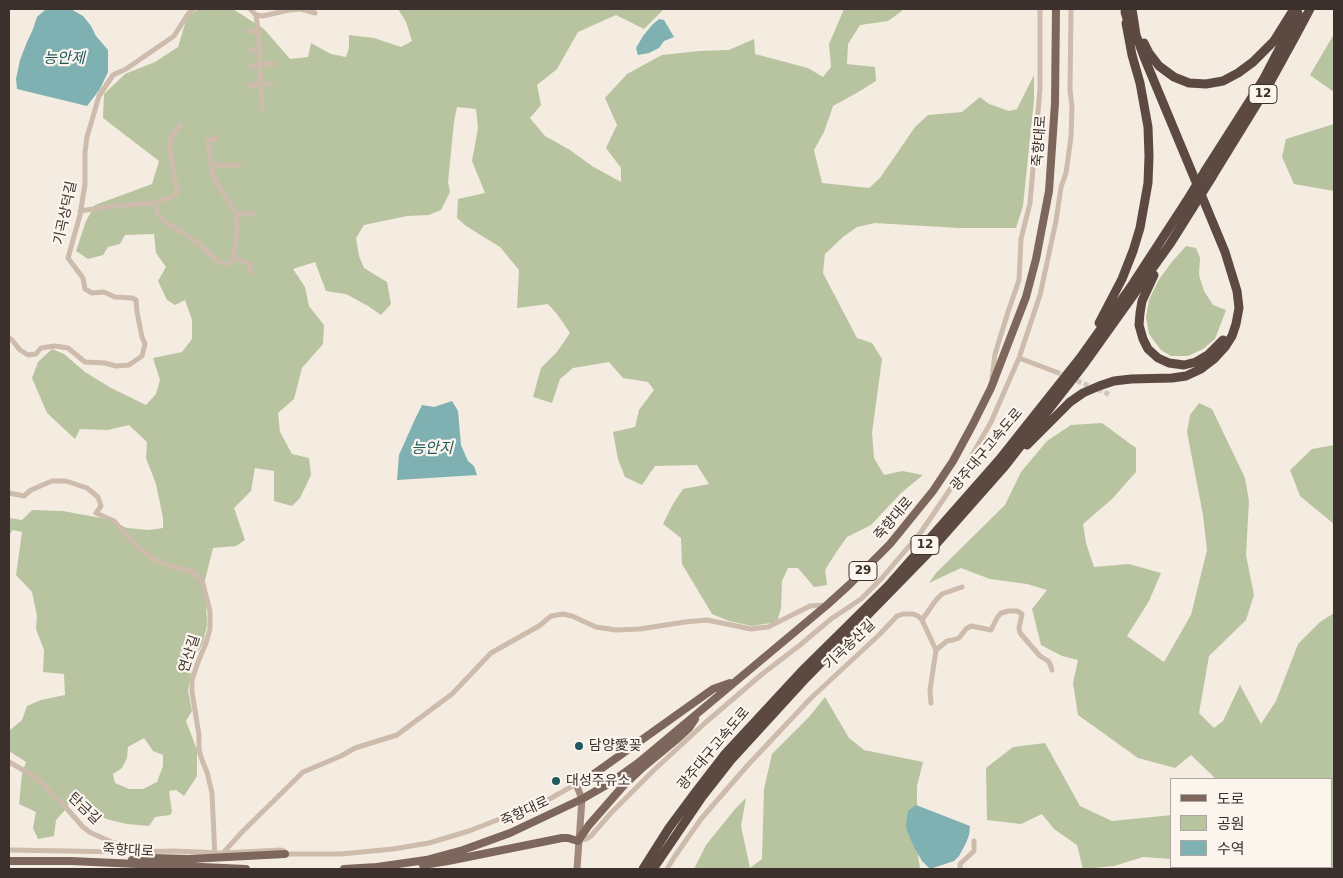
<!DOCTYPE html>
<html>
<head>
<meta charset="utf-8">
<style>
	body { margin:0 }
	#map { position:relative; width:1343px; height:878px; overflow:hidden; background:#f4ebe1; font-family:"DejaVu Sans","Noto Sans KR",sans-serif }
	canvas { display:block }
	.frame { position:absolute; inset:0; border:10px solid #3b302b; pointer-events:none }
	.legend { position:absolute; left:1170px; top:778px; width:162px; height:90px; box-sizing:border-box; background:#fbf5ee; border:1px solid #aea6a0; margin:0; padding:6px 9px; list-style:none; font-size:15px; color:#3b302b }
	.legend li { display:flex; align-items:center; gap:10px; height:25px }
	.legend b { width:25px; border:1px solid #aea6a0 }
</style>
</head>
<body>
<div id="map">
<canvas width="1343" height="878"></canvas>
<div class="frame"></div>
<ul class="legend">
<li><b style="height:6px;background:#7d675c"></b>도로</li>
<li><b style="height:14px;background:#b8c4a0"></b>공원</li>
<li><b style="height:14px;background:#7fb0b2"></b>수역</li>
</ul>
</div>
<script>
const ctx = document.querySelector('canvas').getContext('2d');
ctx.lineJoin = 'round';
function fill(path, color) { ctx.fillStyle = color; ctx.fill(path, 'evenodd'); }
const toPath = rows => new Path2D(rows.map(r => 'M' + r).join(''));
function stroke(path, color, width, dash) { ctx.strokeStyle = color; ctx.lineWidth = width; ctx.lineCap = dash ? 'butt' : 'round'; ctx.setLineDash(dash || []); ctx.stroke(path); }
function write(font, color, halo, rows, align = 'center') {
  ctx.font = font + ' "DejaVu Sans","Noto Sans KR",sans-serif'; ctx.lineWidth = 4.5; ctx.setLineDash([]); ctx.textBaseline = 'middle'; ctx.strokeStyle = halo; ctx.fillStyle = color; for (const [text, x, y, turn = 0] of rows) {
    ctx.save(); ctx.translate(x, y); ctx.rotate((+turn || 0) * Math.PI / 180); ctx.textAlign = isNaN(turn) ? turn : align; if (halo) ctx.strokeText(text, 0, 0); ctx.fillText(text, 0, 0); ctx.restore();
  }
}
const green = toPath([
	[198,9,233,9,264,29,290,59,308,57,311,43,331,54,346,57,349,48,349,35,374,38,401,47,412,41,406,22,398,9,664,9,644,29,616,15,578,32,557,69,537,85,541,105,530,118,545,136,570,150,592,166,621,182,621,168,606,148,617,125,605,98,627,74,662,55,699,51,729,50,754,39,755,54,808,68,823,77,831,67,829,44,844,9,902,9,902,11,888,21,860,25,848,44,847,64,875,67,876,81,860,91,833,106,824,132,814,150,822,183,869,188,880,178,915,127,928,115,962,112,980,97,989,104,1009,111,1017,109,1034,75,1034,100,1023,206,1016,228,958,228,875,223,857,227,843,237,825,254,823,273,857,338,872,343,882,359,872,433,874,458,884,475,902,471,923,475,901,493,871,525,847,537,835,554,825,570,827,585,814,587,798,568,788,568,782,581,781,608,777,622,752,626,729,621,712,614,682,564,681,538,663,524,673,504,683,489,709,484,697,465,655,466,642,485,625,477,618,459,613,432,635,427,639,410,654,390,648,382,623,378,609,362,573,368,560,379,552,403,533,397,541,368,557,352,570,333,557,314,548,304,517,308,519,270,500,247,466,226,457,218,458,199,485,193,472,161,478,128,476,109,457,107,454,122,448,182,450,192,441,210,429,215,407,216,364,225,356,238,359,256,364,268,387,282,391,304,381,315,368,306,346,294,326,291,315,262,293,269,305,287,309,306,324,325,323,344,302,368,294,399,278,413,280,432,292,454,309,458,311,475,300,498,292,506,274,501,274,471,255,468,251,491,234,508,245,540,236,546,213,548,205,580,207,625,203,643,194,659,188,691,192,711,186,721,197,750,197,776,184,796,176,790,169,791,172,812,170,815,155,817,149,826,127,824,110,820,81,810,70,802,65,810,56,820,54,836,38,839,33,828,36,812,19,804,22,774,26,762,9,751,9,731,22,720,27,706,41,700,65,695,64,674,43,672,44,650,36,629,37,616,32,592,16,575,22,532,13,530,9,535,9,518,22,520,32,510,63,511,106,519,127,528,149,530,163,528,163,518,156,484,146,458,147,442,129,425,108,430,80,429,75,439,47,413,32,378,38,362,52,349,64,354,85,372,111,388,146,405,156,394,160,380,153,358,182,352,192,339,192,320,185,300,175,305,167,300,158,281,166,267,156,253,154,234,125,235,120,244,108,247,103,255,88,259,76,251,86,221,95,205,152,184,159,161,103,118,104,94,125,74,155,62,178,47,187,17],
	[144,738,153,751,163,755,163,766,157,782,143,789,129,789,115,783,113,774,122,768,127,758,128,747],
	[1334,34,1334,92,1310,75],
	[1334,124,1334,191,1294,184,1282,157,1286,139],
	[1186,246,1196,248,1200,258,1199,275,1204,291,1213,305,1226,310,1215,339,1203,349,1188,356,1171,356,1161,350,1149,334,1146,317,1149,300,1158,281,1171,263],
	[1199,403,1212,409,1245,478,1249,501,1246,555,1254,595,1246,620,1209,656,1199,713,1214,728,1223,721,1240,685,1261,724,1276,701,1298,644,1320,622,1334,613,1334,869,1223,869,1222,867,1332,867,1332,779,1214,779,1214,777,1191,755,1175,768,1138,758,1078,715,1073,683,1078,660,1062,656,1041,645,1032,609,1047,590,1027,584,990,579,961,568,929,583,936,573,1005,505,1021,472,1047,441,1071,425,1102,423,1136,448,1136,472,1112,499,1083,524,1086,543,1094,567,1129,564,1161,573,1149,601,1127,636,1164,662,1191,615,1207,550,1203,515,1187,432,1190,415],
	[1334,445,1334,524,1300,496,1290,470,1312,449],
	[825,697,849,738,864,750,923,762,917,786,917,847,920,869,694,869,706,845,735,809,746,798,741,826,750,868,762,859,764,789,772,754,809,717],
	[1045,743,1080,806,1112,821,1172,815,1172,859,1143,857,1114,866,1083,869,1077,845,1054,829,1042,814,1021,824,987,820,986,768,1013,747]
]);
const water = toPath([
	[46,9,71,9,83,16,91,26,96,36,108,50,108,72,100,89,87,106,17,89,16,79,20,60,27,42,33,29,37,17],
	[659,19,664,20,674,37,664,41,659,48,649,53,638,55,636,48,643,36,652,25],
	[452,401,458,411,461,445,468,461,474,466,477,475,397,480,399,455,416,417,422,405,434,407],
	[916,805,970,826,969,835,966,843,959,856,954,861,930,869,922,861,914,847,907,831,906,826,908,811]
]);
const streetTunnel = toPath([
	[1056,372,1111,395]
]);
const street = toPath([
	[250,9,256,15,259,37,262,109],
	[256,15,263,16,289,10,301,9,315,13],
	[248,32,258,30],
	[250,51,259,47],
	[251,67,261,64,273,64],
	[249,86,261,83,272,84],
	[211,165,239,165],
	[154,203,175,196,177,192,170,150,170,140,180,125],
	[80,211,113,206,154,203,158,214,165,222,194,240,218,261,226,265,233,260,237,232,236,214,229,201,220,189,213,176,207,141,217,138],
	[236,214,253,213],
	[234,258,249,263,252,273],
	[9,338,12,340,20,350,28,355,36,354,41,348,55,346,68,348,85,362,105,363,116,366,129,365,142,356,145,344,142,337,137,312,136,300,132,298,115,297,104,292,92,293,85,289,83,278,68,258,80,215,85,184,85,152,87,137,99,96,113,75,126,69,174,36,188,14,193,9],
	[1019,358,1056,372],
	[992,378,995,354,1008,312,1019,280,1021,239,1030,203,1040,89,1040,9],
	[9,493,24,496,31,490,52,481,66,481,87,488,98,497,101,506,96,513,114,521,136,546,155,560,173,567,191,571,202,580,210,611,210,629,206,643,198,662,192,680,192,692,199,735,199,750,202,760,207,772,212,793,215,858],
	[922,620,936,600,942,594,962,587],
	[931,703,930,690,936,650],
	[9,762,32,775,43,784,52,794,62,803,83,827,91,833,119,845,126,852,9,850],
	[578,841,586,839,591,836,611,813,654,770,705,723,761,675,800,645,831,619,861,599,882,578,921,532,964,469,991,422,1019,358,1040,295,1056,221,1061,187,1066,173,1071,137,1072,107,1070,90,1071,9],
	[126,852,174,851,223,853,280,850,284,851,285,854,341,854,393,849,429,843,469,831,546,801,576,784],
	[223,853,243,831,303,772,341,756,355,748,397,735,452,694,491,653,539,626,551,616,563,614,572,616,596,627,616,630,640,629,685,622,707,620,751,629,768,627,810,606,826,605],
	[667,869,675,856,701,819,747,766,810,699,879,635,897,616,903,614,913,614,918,616,922,620,936,650,947,641,953,640,959,638,966,629,971,626,991,630,997,618,1001,613,1009,611,1017,611,1022,614,1019,628,1020,633,1040,656,1048,661,1050,664,1052,670],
	[960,869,960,864,974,851,974,841]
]);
const secondary = toPath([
	[576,784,582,799,577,869]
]);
const primary = toPath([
	[576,784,591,776,713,689,730,683],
	[132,860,152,858,189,859,285,854],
	[9,861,71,861,246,869],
	[423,865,448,861,562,838,568,838,578,841,589,825,624,785,641,769,676,740,689,728,695,719],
	[344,869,377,867,426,860,463,850,510,833,582,799,610,783,638,763,827,605,849,585,890,544,933,491,953,461,973,424,991,388,1026,297,1036,259,1049,191,1055,103,1056,9]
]);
const highway = toPath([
	[1125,12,1130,29],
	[1144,43,1149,53,1159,66,1174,77,1189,83,1206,84,1223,81,1238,73,1253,62,1274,41,1294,9],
	[1205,171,1263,80,1298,13],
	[1212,177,1268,86,1295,37,1310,9],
	[1154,275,1142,301,1140,313,1139,325,1143,339,1148,349,1158,358,1169,363,1184,365,1196,362,1208,355,1223,340],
	[1099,323,1122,279,1133,251,1140,228,1148,183,1149,156,1148,127,1140,83,1132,55,1126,23],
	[1027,445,1070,402,1083,393,1099,386,1114,381,1131,379,1172,378,1186,376,1201,369,1214,359,1225,347,1232,336,1236,324,1239,308,1237,291,1225,252,1191,170,1144,57,1136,35,1132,9],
	[643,869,669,828,695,793,725,754,801,672,888,586,999,460,1080,358,1132,285,1186,202],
	[653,869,702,797,731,760,806,678,929,552,1005,466,1085,363,1170,244,1192,209]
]);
const highwayBridge = toPath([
	[1186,202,1205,171],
	[1192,209,1212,177]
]);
const markers = [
	[579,746,5,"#1f5a5e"],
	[556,781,5,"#1f5a5e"]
];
const shields = [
	[1263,94,28],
	[925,545,28],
	[863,571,28]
];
const shieldNames = [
	["12",1263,94],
	["12",925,545],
	["29",863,571]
];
const streetNames = [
	["죽향대로",1040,141,-86],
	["기곡상덕길",66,213,-78],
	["광주대구고속도로",987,450,-50],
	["죽향대로",894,519,-50],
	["기곡송산길",850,645,-44],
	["연산길",190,654,-72],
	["광주대구고속도로",714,749,-50],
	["탄금길",84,809,44],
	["죽향대로",525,812,-25],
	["죽향대로",128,851,3]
];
const poiNames = [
	["담양愛꽂",589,746],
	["대성주유소",566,781]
];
const waterNames = [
	["능안제",64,59],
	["능안지",432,449]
];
fill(green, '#b8c4a0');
fill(water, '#7fb0b2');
stroke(streetTunnel, '#cfc6bd', 5, [5, 2.5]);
stroke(street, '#cdbbac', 5);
stroke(secondary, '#a18a7d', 7);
stroke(primary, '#7d675c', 8);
stroke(highway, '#5c4a42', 9);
stroke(highwayBridge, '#5c4a42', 9);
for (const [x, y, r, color] of markers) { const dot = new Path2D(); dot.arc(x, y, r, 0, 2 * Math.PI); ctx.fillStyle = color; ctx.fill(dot); stroke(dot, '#fbf5ee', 2); }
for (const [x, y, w] of shields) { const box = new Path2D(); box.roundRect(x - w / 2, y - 9.5, w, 19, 4); ctx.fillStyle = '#fbf5ee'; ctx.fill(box); stroke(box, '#3b302b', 1); }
write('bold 12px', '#3b302b', null, shieldNames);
write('14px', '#3b302b', '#fbf5ee', streetNames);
write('14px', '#3b302b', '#fbf5ee', poiNames, 'left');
write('italic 15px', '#1f5a5e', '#fbf5ee', waterNames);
</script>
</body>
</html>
